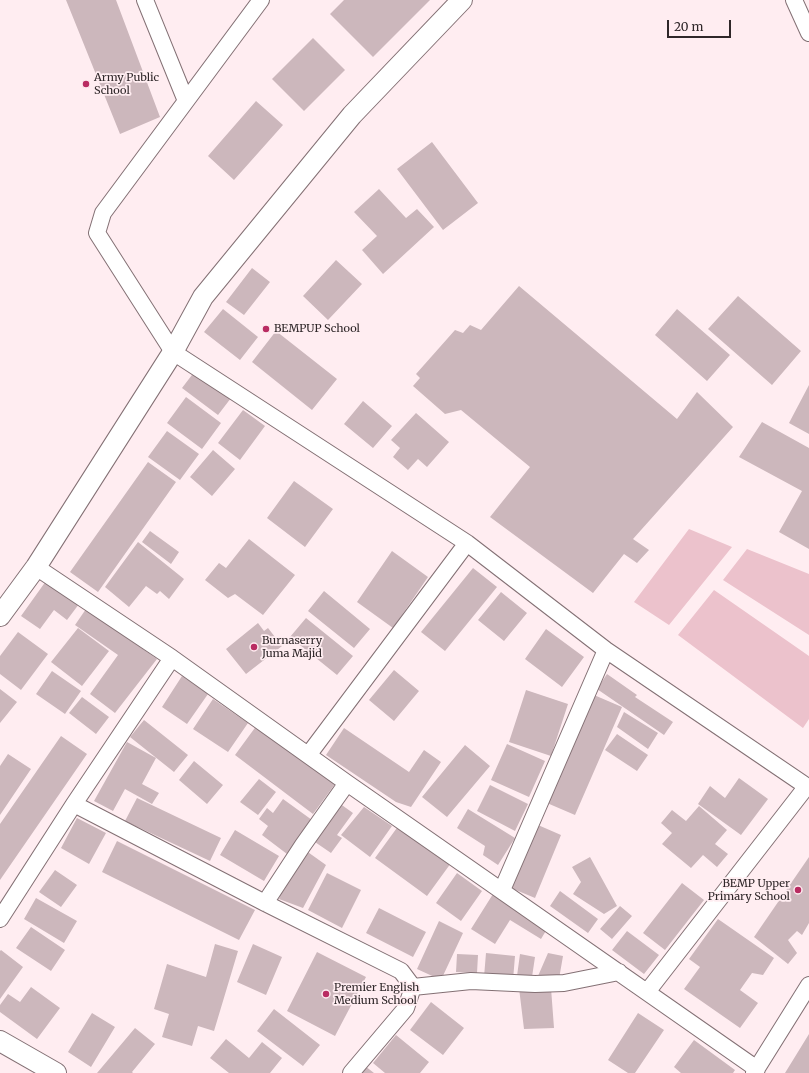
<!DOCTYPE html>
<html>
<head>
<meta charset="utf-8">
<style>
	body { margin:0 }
	#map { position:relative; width:809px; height:1073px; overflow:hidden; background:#ffedf1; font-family:Merriweather,serif }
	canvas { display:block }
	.scale { position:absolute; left:667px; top:20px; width:64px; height:18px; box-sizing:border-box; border:2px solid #2f2729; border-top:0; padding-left:5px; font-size:12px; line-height:14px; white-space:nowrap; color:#2f2729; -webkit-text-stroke:3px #ffedf1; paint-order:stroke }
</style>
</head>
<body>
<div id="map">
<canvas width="809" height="1073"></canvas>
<div class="scale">20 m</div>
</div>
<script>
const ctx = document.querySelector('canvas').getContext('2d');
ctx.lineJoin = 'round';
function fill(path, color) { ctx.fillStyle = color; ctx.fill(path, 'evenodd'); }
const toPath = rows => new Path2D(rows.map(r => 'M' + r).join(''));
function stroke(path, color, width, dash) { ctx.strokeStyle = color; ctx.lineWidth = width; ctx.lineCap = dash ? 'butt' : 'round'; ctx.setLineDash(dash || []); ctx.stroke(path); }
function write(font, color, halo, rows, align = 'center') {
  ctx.font = font + ' Merriweather,serif'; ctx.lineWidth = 3.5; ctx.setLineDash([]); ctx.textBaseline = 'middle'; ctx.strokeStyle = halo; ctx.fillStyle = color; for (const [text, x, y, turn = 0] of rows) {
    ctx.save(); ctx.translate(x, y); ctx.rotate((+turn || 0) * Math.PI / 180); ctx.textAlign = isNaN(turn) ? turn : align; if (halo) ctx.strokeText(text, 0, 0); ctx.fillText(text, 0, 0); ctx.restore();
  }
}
const green = toPath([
	[689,529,732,547,669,625,634,602],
	[747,549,809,574,809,635,723,580],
	[714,590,809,656,809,719,803,728,678,635]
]);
const building = toPath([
	[66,0,116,0,160,117,120,134],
	[344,0,430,0,373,57,330,14],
	[313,38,345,70,304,111,272,79],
	[256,101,283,125,234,180,208,156],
	[432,142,478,203,443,230,397,169],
	[379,189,406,218,417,209,434,227,383,274,362,250,377,236,354,212],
	[336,260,362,284,328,320,303,296],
	[252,268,270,282,244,315,226,302],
	[519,286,677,419,697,392,733,427,633,539,649,550,637,563,624,554,593,593,490,517,530,467,461,410,445,414,413,386,420,378,416,374,455,330,463,333,470,325,481,330],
	[738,296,801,351,772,385,708,329],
	[223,309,258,337,240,360,204,332],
	[677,309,730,355,707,381,655,335],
	[276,331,337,379,312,410,252,362],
	[195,371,231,398,218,415,182,388],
	[809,385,809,434,789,423],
	[186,397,221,423,202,449,167,423],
	[363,401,392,426,373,448,344,424],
	[243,410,265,426,240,460,218,443],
	[416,413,449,442,427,467,418,459,408,470,393,457,400,448,391,440],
	[762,422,809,448,809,549,779,532,802,491,739,457],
	[167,431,199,454,180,480,148,457],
	[213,450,235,469,212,496,190,477],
	[148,462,176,482,98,592,70,572],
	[294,481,333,509,305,547,267,518],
	[150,531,179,552,171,564,142,542],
	[249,539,295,575,263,615,235,594,228,598,205,580,219,563,226,568],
	[138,542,184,579,169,599,160,591,157,594,146,586,129,607,105,587],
	[392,551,428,577,393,628,357,602],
	[473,568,497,587,445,651,421,632],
	[46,581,79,604,67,620,54,610,40,629,21,616],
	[324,591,370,629,354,648,308,611],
	[501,592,527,613,504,641,478,620],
	[86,609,157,659,115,713,90,694,118,655,75,625],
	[306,618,353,656,337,675,290,637],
	[258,623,264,631,268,628,282,646,246,674,226,649],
	[78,628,109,651,82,686,51,662],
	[546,629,584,657,562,687,525,659],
	[18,632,48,654,21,690,0,674,0,656],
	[394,670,419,691,394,721,369,700],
	[52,671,81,691,65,714,36,694],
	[607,674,637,695,635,697,673,722,664,735,597,689],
	[182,676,208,694,187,724,162,707],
	[0,689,17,702,0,723],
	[526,690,568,704,551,756,509,742],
	[594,695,622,707,575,815,547,803],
	[82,697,109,717,96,734,69,713],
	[213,699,248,723,228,752,193,729],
	[624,712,658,733,648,749,617,727],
	[144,720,188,755,174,772,130,737],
	[257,725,335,784,313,814,235,755],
	[344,728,409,772,424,750,441,762,411,807,396,802,326,755],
	[617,734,648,755,637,771,605,750],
	[61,736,87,754,0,880,0,824],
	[127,742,156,758,142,784,159,793,152,804,125,789,113,811,94,801],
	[507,744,545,761,529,797,491,780],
	[465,745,490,766,447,817,422,797],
	[8,754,31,769,0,815,0,766],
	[194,761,223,785,207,804,179,780],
	[739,778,768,799,741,835,698,804,710,786,725,798],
	[259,779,276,792,258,815,240,802],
	[490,785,528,804,515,831,477,811],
	[137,798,221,838,210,861,125,821],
	[283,799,312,820,287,854,262,835,268,826,259,819,267,808,273,813],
	[339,803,353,813,337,835,342,838,331,853,312,840],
	[699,806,727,830,715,844,728,854,717,867,703,855,691,868,662,844,672,833,661,823,672,810,686,821],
	[364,807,392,826,370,857,341,835],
	[468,809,515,838,498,865,483,855,485,846,457,828],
	[77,818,106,833,89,864,61,848],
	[399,825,451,863,427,896,375,858],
	[538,825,561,835,535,898,511,888],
	[235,830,279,856,264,881,220,855],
	[117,841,255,910,239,940,102,872],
	[305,850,326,865,303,908,279,899,286,875],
	[590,857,617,906,604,914,573,894,581,882,572,867],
	[809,857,809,923,802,935,797,931,788,940,797,953,788,964,754,937],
	[55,870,77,885,61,907,39,892],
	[327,873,361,890,342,928,308,910],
	[457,873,482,891,461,921,436,903],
	[682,883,704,900,665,950,643,933],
	[560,891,598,919,588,933,550,906],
	[493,894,547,929,541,939,510,920,495,944,471,929],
	[36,898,77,921,64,943,24,919],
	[620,906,632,916,612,939,600,929],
	[379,908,426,932,413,957,366,933],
	[718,919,774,958,763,975,752,973,740,990,758,1003,740,1028,684,989,700,967,689,959],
	[439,921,463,933,441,980,417,969],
	[31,927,65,950,51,971,16,948],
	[627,931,659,955,644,974,612,950],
	[215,944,238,951,214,1031,198,1026,192,1046,162,1037,169,1014,154,1009,167,964,206,977],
	[253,944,282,957,266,995,237,982],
	[1,950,23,967,0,999,0,951],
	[317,952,366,977,335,1036,287,1011],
	[486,953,515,956,513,980,484,977],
	[548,953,563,956,559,979,538,976],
	[457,954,478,955,477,973,456,972],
	[520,954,535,957,532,977,517,976],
	[31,987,60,1008,37,1039,0,1012,0,1005,8,994,20,1002],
	[519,988,551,988,554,1028,524,1029],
	[431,1002,464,1028,443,1055,410,1030],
	[274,1009,320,1045,303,1066,257,1031],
	[92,1013,115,1027,91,1067,68,1052],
	[638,1013,664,1030,635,1073,628,1073,608,1060],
	[135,1028,155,1044,132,1072,133,1073,97,1073],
	[809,1034,809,1073,785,1073],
	[396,1035,429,1062,420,1073,385,1073,373,1063],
	[226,1039,249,1058,262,1042,282,1058,270,1073,229,1073,210,1058],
	[694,1040,735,1070,733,1073,681,1073,674,1067],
	[365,1066,374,1073,360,1073]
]);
const minor = toPath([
	[145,0,186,101],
	[261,0,103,213,97,233,173,352,467,543,606,650,809,788],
	[794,0,809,33],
	[36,567,172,658],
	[309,754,467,543],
	[74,804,265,903,401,971,413,987],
	[502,890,606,650],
	[265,903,303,845,347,783],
	[0,919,74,804,172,658,347,783,757,1069],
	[413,987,471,981,535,984,564,983,619,972],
	[647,992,807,786],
	[351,1073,406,1008,413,987],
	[754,1073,809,985]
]);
const tertiary = toPath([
	[0,616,36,567,173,352,203,297,352,115,462,0],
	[0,1041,56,1073]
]);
const markers = [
	[86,84,4,"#b92c62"],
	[266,329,4,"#b92c62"],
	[254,647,4,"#b92c62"],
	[798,890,4,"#b92c62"],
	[326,994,4,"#b92c62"]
];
const poiNames = [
	["Army Public",94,78],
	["School",94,91],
	["BEMPUP School",274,329],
	["Burnaserry",262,641],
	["Juma Majid",262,654],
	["BEMP Upper",790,884,"right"],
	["Primary School",790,897,"right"],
	["Premier English",334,988],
	["Medium School",334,1001]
];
fill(green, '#ecc2cc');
fill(building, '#ccb7bc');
stroke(minor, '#837074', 18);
stroke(tertiary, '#837074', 22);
stroke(minor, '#fff', 16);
stroke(tertiary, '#fff', 20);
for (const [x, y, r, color] of markers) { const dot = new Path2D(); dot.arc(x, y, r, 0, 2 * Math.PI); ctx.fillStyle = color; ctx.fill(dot); stroke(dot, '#ffedf1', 1.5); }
write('11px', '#2f2729', '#ffedf1', poiNames, 'left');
</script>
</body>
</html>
